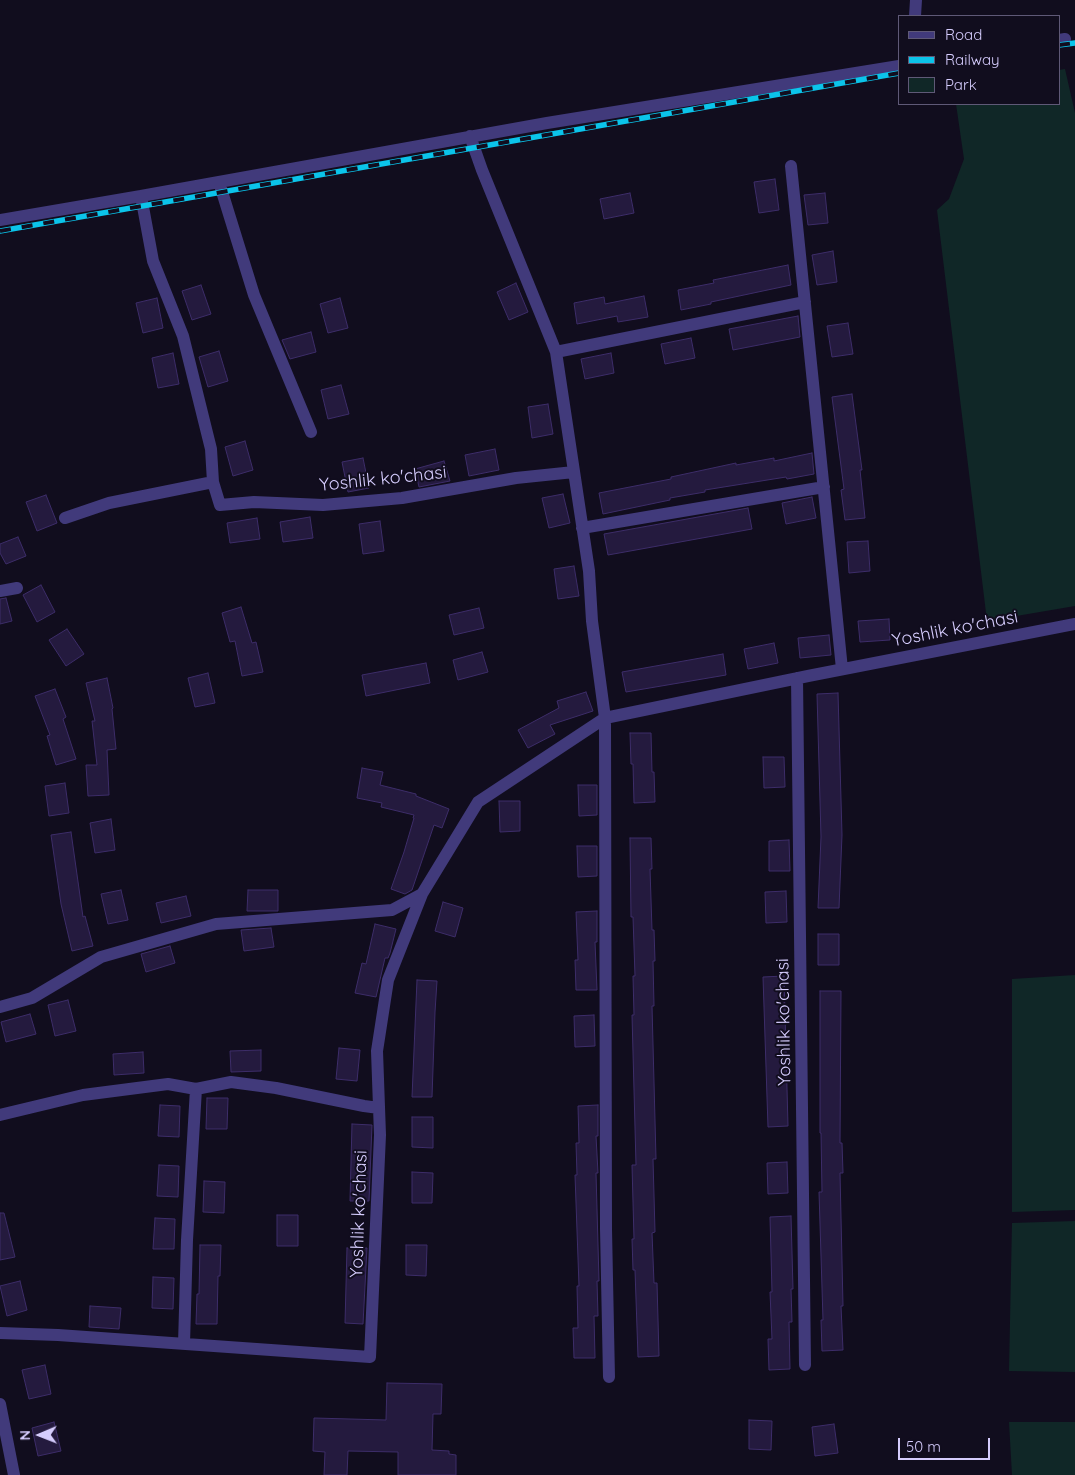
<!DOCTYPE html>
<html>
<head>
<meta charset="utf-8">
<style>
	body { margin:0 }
	#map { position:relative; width:1075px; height:1475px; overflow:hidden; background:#110d1e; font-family:Quicksand,sans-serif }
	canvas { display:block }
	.legend { position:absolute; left:898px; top:15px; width:162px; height:90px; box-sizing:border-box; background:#110d1e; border:1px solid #5f5977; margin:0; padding:6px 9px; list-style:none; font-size:15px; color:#d5ccfd }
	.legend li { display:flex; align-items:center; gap:10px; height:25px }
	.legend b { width:25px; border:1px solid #5f5977 }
	.north { position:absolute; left:15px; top:1410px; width:50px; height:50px; -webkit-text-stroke:4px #110d1e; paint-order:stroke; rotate:269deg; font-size:14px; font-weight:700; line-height:20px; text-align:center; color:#d5ccfd }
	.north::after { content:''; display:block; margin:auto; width:18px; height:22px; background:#d5ccfd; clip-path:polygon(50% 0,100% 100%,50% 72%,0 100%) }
	.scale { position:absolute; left:898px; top:1438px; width:92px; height:22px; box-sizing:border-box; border:2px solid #d5ccfd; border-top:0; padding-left:6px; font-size:15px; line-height:18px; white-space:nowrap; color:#d5ccfd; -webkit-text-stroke:4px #110d1e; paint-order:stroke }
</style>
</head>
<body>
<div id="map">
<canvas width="1075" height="1475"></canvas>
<ul class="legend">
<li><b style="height:6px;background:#413a7b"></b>Road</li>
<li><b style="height:6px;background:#0bc4ea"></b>Railway</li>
<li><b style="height:14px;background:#102727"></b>Park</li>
</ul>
<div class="north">N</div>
<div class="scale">50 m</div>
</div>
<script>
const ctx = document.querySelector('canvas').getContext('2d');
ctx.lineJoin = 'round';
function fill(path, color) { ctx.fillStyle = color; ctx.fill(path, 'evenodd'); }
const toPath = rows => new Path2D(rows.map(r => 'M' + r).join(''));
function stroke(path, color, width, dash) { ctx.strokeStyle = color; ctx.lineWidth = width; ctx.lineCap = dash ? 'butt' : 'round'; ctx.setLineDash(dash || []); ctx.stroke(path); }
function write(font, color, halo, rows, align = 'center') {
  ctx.font = font + ' Quicksand,sans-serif'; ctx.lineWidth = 4; ctx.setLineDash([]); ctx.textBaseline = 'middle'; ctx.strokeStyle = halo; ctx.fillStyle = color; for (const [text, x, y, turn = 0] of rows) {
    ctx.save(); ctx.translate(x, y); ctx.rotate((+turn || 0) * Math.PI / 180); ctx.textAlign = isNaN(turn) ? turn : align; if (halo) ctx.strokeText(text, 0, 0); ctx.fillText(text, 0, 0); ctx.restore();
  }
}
const green = toPath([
	[1065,69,1075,113,1075,606,987,621,937,210,949,199,964,159,956,104,1059,104,1059,70],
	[1075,975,1075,1210,1012,1212,1012,979],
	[1075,1221,1075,1372,1009,1371,1012,1223],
	[1009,1422,1075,1422,1075,1475,1012,1475]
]);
const building = toPath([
	[775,179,779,210,759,213,754,182,775,179],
	[630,193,634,213,604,219,600,199,630,193],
	[825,193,828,223,808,225,804,195,825,193],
	[833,251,837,282,817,285,812,255,833,251],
	[788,265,791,285,711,302,711,304,681,310,678,290,714,283,713,280,788,265],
	[516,283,528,312,509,320,497,292,516,283],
	[201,285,211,314,192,320,182,291,201,285],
	[644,296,648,317,618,322,617,316,577,324,574,303,604,297,605,304,644,296],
	[157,298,163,328,143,333,136,303,157,298],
	[340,298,348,328,328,333,320,304,340,298],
	[798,316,800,337,733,350,729,329,798,316],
	[848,323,853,354,832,357,827,326,848,323],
	[311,332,316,352,290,359,282,340,311,332],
	[691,338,695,358,665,364,661,344,691,338],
	[219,351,228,381,208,387,199,357,219,351],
	[173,353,179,384,158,388,152,358,173,353],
	[611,353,614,373,585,379,581,359,611,353],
	[341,385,349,414,328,419,321,390,341,385],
	[852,394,862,470,860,470,865,518,845,520,841,490,844,489,832,397,852,394],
	[548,404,553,434,532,438,528,407,548,404],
	[245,441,253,470,233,476,225,447,245,441],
	[495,449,499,470,469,476,465,455,495,449],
	[812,453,814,474,787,479,786,477,705,490,705,492,670,498,670,500,603,514,599,493,671,479,671,477,736,463,736,465,774,458,774,461,812,453],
	[363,458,369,488,348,492,342,462,363,458],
	[444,461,450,481,419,487,415,469,444,461],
	[563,494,570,523,549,528,542,498,563,494],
	[46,495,57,523,37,531,26,502,46,495],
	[812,497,816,518,786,524,782,503,812,497],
	[748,508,752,529,608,555,604,534,748,508],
	[310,517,313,538,283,542,280,522,310,517],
	[257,518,260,539,230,543,227,523,257,518],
	[380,521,384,551,363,554,359,524,380,521],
	[18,537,26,556,6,564,0,553,0,544,18,537],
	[868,541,870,571,849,573,847,542,868,541],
	[574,566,579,596,558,599,554,569,574,566],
	[41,585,55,612,37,622,23,595,41,585],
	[6,598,12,621,0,624,0,599,6,598],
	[241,607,252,643,256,642,263,672,242,676,235,641,230,642,222,613,241,607],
	[479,608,484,628,454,635,449,615,479,608],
	[889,619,890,640,860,642,858,621,889,619],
	[67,629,84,654,66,666,49,640,67,629],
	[829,635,831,655,800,658,798,638,829,635],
	[774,643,778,663,748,669,744,649,774,643],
	[482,652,488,672,458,680,453,660,482,652],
	[723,654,726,675,626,692,622,672,723,654],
	[426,663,430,683,366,696,362,675,426,663],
	[208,673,215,703,195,707,188,678,208,673],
	[107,678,113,708,112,709,116,749,107,750,109,795,88,796,86,765,97,765,92,721,95,721,86,683,107,678],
	[55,689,66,717,63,719,76,759,56,765,47,736,50,735,35,696,55,689],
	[586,692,593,711,550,725,555,734,528,748,518,730,559,708,557,701,586,692],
	[838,693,842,835,839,908,818,908,821,837,817,694,838,693],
	[630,733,651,733,652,772,654,772,655,802,634,803,633,764,631,764,630,733],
	[763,757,784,757,785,787,764,788,763,757],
	[362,768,383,772,380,785,416,794,416,796,449,809,442,828,434,825,412,890,405,894,391,889,404,852,414,818,413,818,414,815,381,807,382,803,357,798,362,768],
	[65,783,69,813,49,816,45,786,65,783],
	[578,785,597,785,597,815,579,816,578,785],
	[499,801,520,801,520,831,500,832,499,801],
	[111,819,115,850,95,853,90,823,111,819],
	[71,832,83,917,85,916,93,946,72,951,61,904,51,835,71,832],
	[630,838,651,838,652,869,650,869,652,930,654,930,655,961,653,961,654,1006,652,1006,656,1159,653,1159,655,1232,652,1233,654,1283,657,1283,659,1356,638,1357,635,1270,633,1270,632,1239,634,1239,632,1165,636,1165,632,1015,634,1015,633,976,635,976,633,917,631,917,630,838],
	[789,840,790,871,769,871,769,841,789,840],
	[577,846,597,846,597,876,578,877,577,846],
	[121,890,128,920,108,924,101,894,121,890],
	[248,890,278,890,278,911,247,911,248,890],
	[786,891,787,922,766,923,765,892,786,891],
	[186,896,191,916,161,923,156,903,186,896],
	[443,902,463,908,455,937,435,931,443,902],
	[597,911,597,942,595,942,597,990,576,990,575,960,578,960,576,912,597,911],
	[375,924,396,929,390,953,388,958,385,958,376,997,355,993,362,963,366,964,375,924],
	[271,928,274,947,244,951,241,930,271,928],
	[818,934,839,934,839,965,818,965,818,934],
	[170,946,175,963,146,972,141,954,170,946],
	[784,976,788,1126,768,1127,763,977,784,976],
	[417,980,437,981,435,1012,432,1097,412,1097,417,980],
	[820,991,841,991,840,1143,842,1143,843,1173,840,1173,843,1306,841,1306,843,1350,822,1351,821,1320,823,1320,819,1192,822,1192,821,1133,820,1133,820,991],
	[68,1000,76,1031,55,1036,48,1005,68,1000],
	[30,1014,36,1034,6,1042,1,1022,30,1014],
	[594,1015,595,1046,575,1047,574,1016,594,1015],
	[339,1048,360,1050,357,1081,336,1079,339,1048],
	[261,1050,261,1071,231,1072,230,1051,261,1050],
	[143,1052,144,1073,114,1075,113,1054,143,1052],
	[207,1098,228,1098,227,1129,206,1129,207,1098],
	[160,1105,180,1106,179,1137,158,1136,160,1105],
	[598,1105,598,1136,596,1136,598,1173,596,1173,599,1281,597,1281,598,1316,594,1316,595,1358,574,1358,573,1328,578,1328,577,1286,579,1286,575,1175,577,1175,576,1143,579,1143,578,1106,598,1105],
	[412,1117,433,1117,433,1148,412,1147,412,1117],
	[352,1124,372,1125,369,1201,350,1201,352,1124],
	[787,1162,788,1193,768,1194,767,1163,787,1162],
	[159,1165,179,1166,178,1197,157,1196,159,1165],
	[412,1172,433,1173,432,1203,412,1203,412,1172],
	[204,1181,225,1182,224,1213,203,1212,204,1181],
	[0,1213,4,1213,15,1257,0,1260,0,1213],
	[277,1215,298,1215,298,1246,277,1246,277,1215],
	[791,1216,793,1289,791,1289,792,1322,789,1322,790,1369,769,1370,768,1339,772,1339,770,1292,772,1292,770,1217,791,1216],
	[155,1218,175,1219,174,1249,153,1249,155,1218],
	[200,1245,221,1245,220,1276,218,1276,217,1324,196,1324,197,1294,199,1294,200,1245],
	[406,1245,427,1245,426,1276,406,1275,406,1245],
	[347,1248,367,1248,363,1324,345,1323,347,1248],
	[153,1277,174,1278,173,1309,152,1308,153,1277],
	[20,1281,27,1310,7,1316,0,1286,20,1281],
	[90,1306,121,1308,119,1329,89,1327,90,1306],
	[45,1365,51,1394,29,1399,22,1370,45,1365],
	[387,1383,442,1384,441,1414,433,1414,432,1450,449,1451,449,1454,456,1455,456,1475,398,1475,398,1452,348,1451,347,1475,324,1475,325,1452,313,1451,314,1418,386,1420,387,1383],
	[749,1420,772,1421,771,1450,749,1449,749,1420],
	[54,1422,61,1451,38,1456,32,1428,54,1422],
	[834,1424,838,1453,815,1456,812,1427,834,1424]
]);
const minor = toPath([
	[915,16,916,0],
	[1059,40,1065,39],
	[470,136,482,170,556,352,589,571,592,621,605,718,606,1229,609,1377],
	[791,166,842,669],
	[219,182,254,295,311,432],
	[141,196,153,261,183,336,211,449,213,482,220,505,254,502,323,505,402,498,516,478,574,472],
	[0,220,141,196,547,123,899,66],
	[556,352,805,302],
	[65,518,109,503,213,482],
	[582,528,824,487],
	[0,591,17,588],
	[797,678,805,1365],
	[0,1007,32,998,101,957,216,924,392,910,422,894],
	[196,1089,231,1082,276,1088,364,1106,379,1108],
	[0,1115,83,1095,168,1084,196,1089,187,1240,184,1344],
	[0,1333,58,1335,370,1357,380,1135,377,1051,388,980,422,894,478,802,605,718,808,676,1075,624],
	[0,1404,14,1475]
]);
const rail = toPath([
	[1059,45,1075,43],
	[0,231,899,73]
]);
const streetNames = [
	["Yoshlik ko'chasi",383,479,-6],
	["Yoshlik ko'chasi",955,629,-11],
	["Yoshlik ko'chasi",784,1022,-91],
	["Yoshlik ko'chasi",359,1214,-88]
];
fill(green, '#102727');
fill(building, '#241a3e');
stroke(building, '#3d2d69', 1);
stroke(minor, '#413a7b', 12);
stroke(rail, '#0bc4ea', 5.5);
stroke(rail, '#110d1e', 4, [11]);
write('18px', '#d5ccfd', '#110d1e', streetNames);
</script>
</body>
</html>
